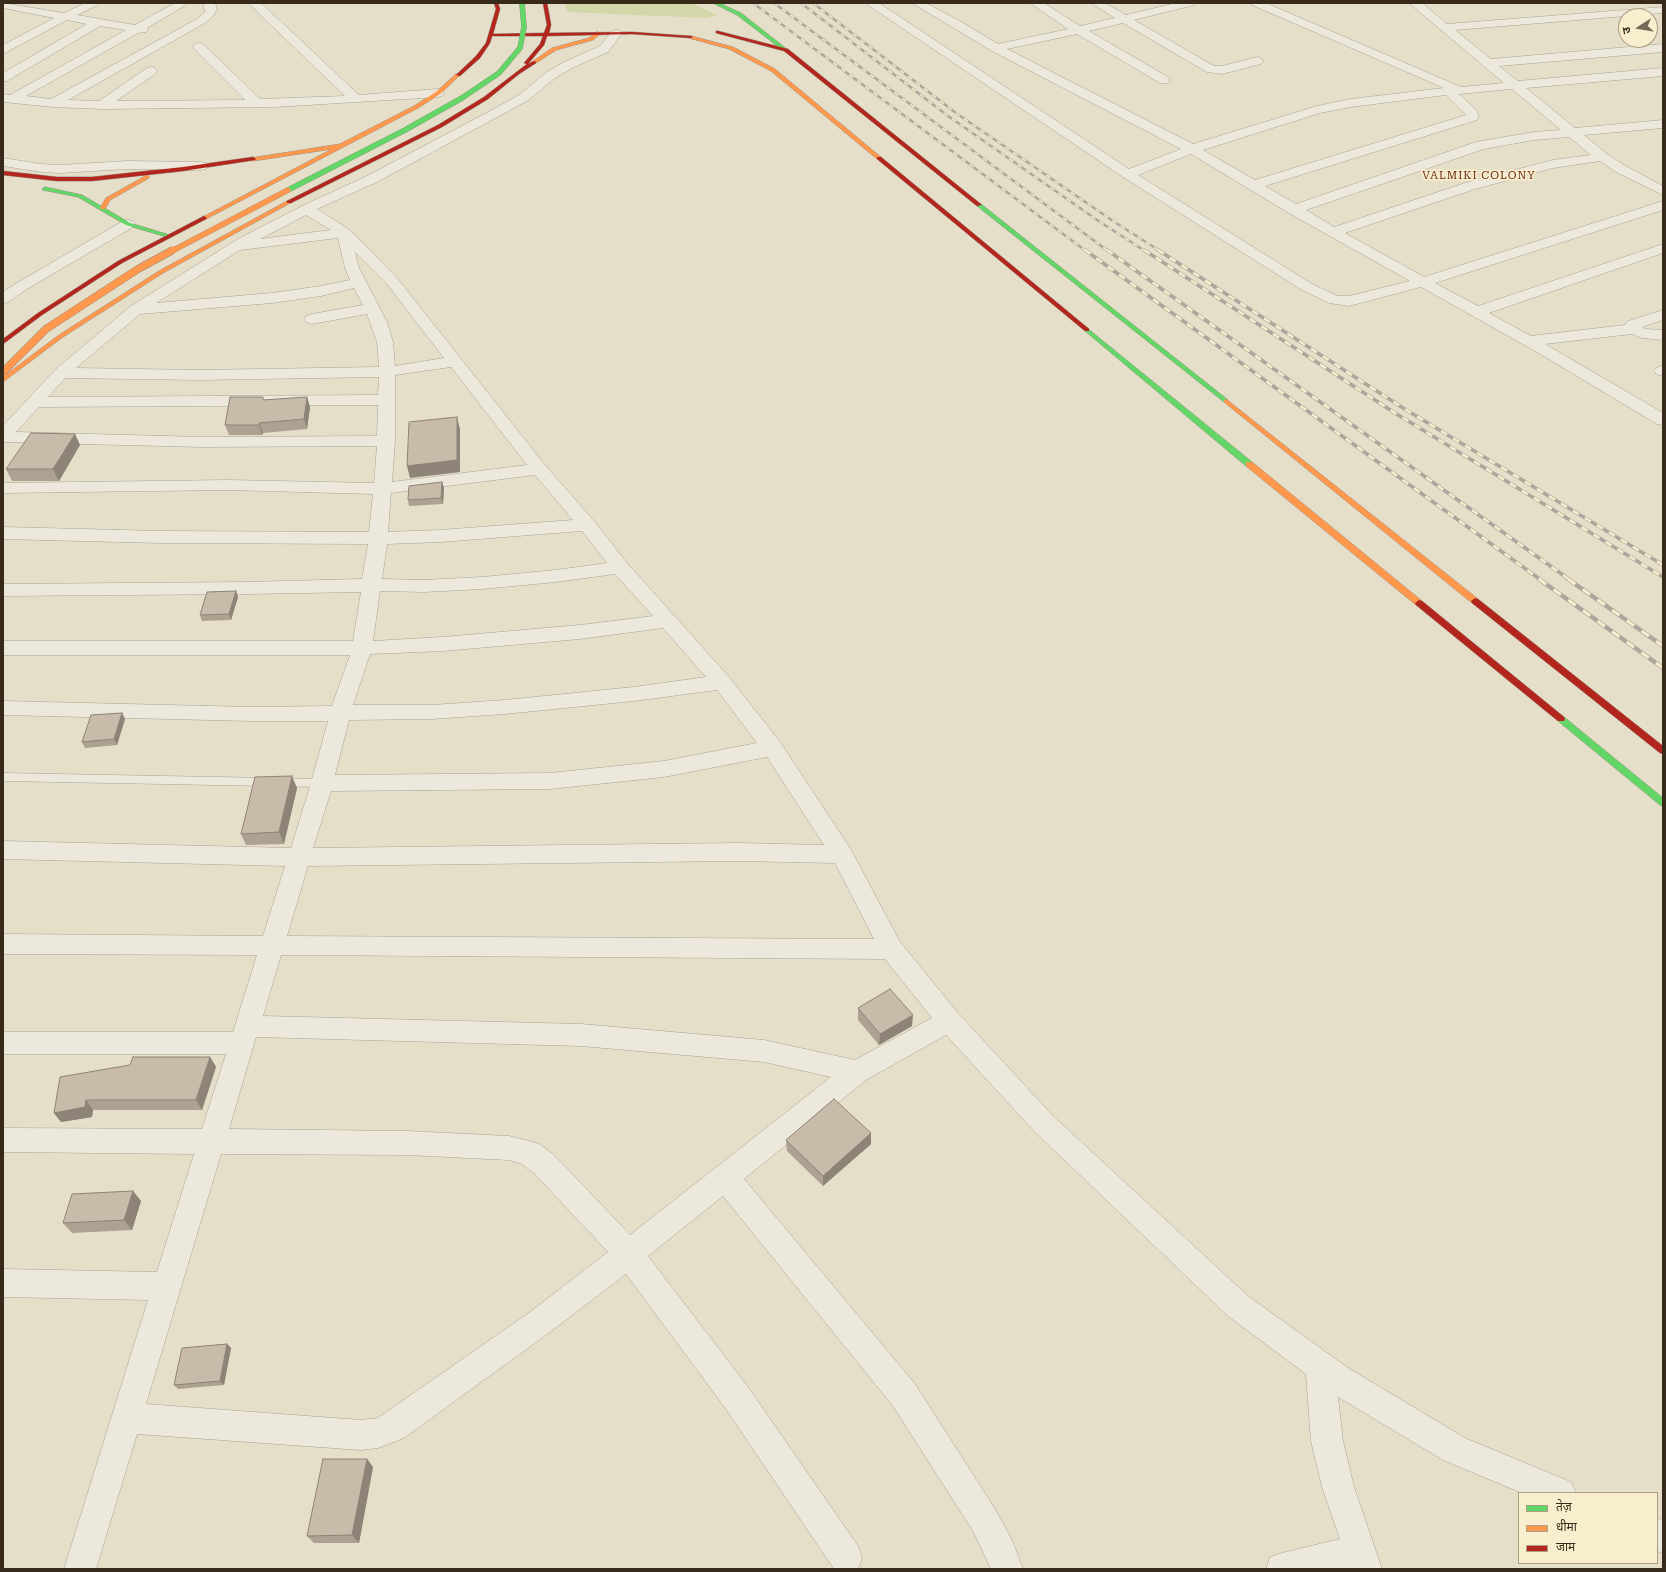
<!DOCTYPE html>
<html>
<head>
<meta charset="utf-8">
<style>
	body { margin:0 }
	#map { position:relative; width:1666px; height:1572px; overflow:hidden; background:#e5dec8; font-family:"Roboto Serif","Noto Sans Devanagari",serif }
	canvas { display:block }
	.frame { position:absolute; inset:0; border:4px solid #382a1a; pointer-events:none }
	.legend { position:absolute; left:1518px; top:1492px; width:140px; height:72px; box-sizing:border-box; background:#f8edcc; border:1px solid #ab9f85; margin:0; padding:5px 7px; list-style:none; font-size:12px; color:#382a1a }
	.legend li { display:flex; align-items:center; gap:8px; height:20px }
	.legend b { width:20px; border:1px solid #ab9f85 }
	.north { position:absolute; left:1618px; top:8px; width:40px; height:40px; box-sizing:border-box; background:#f8edcc; border:1px solid #ab9f85; border-radius:50%; rotate:258deg; font-size:11px; font-weight:700; line-height:16px; text-align:center; color:#382a1a }
	.north::after { content:''; display:block; margin:auto; width:14px; height:18px; background:#756957; clip-path:polygon(50% 0,100% 100%,50% 72%,0 100%) }
</style>
</head>
<body>
<div id="map">
<canvas width="1666" height="1572"></canvas>
<div class="frame"></div>
<ul class="legend">
<li><b style="height:5px;background:#63d668"></b>तेज़</li>
<li><b style="height:5px;background:#ff974d"></b>धीमा</li>
<li><b style="height:5px;background:#b3261e"></b>जाम</li>
</ul>
<div class="north">उ</div>
</div>
<script>
const ctx = document.querySelector('canvas').getContext('2d');
ctx.lineJoin = 'round';
function fill(path, color) { ctx.fillStyle = color; ctx.fill(path, 'evenodd'); }
const toPath = rows => new Path2D(rows.map(r => 'M' + r).join(''));
function stroke(path, color, width, dash) { ctx.strokeStyle = color; ctx.lineWidth = width; ctx.lineCap = dash ? 'butt' : 'round'; ctx.setLineDash(dash || []); ctx.stroke(path); }
function write(font, color, halo, rows, align = 'center') {
  ctx.font = font + ' "Roboto Serif",serif'; ctx.lineWidth = 3.5; ctx.setLineDash([]); ctx.textBaseline = 'middle'; ctx.strokeStyle = halo; ctx.fillStyle = color; for (const [text, x, y, turn = 0] of rows) {
    ctx.save(); ctx.translate(x, y); ctx.rotate((+turn || 0) * Math.PI / 180); ctx.textAlign = isNaN(turn) ? turn : align; if (halo) ctx.strokeText(text, 0, 0); ctx.fillText(text, 0, 0); ctx.restore();
  }
}
const green = toPath([
	[564,3,692,3,717,15,707,18,568,12]
]);
const lane = toPath([
	[3,773,322,779,326,780,327,783,326,786,322,787,3,781,3,773]
]);
const street = toPath([
	[3,3,64,13,85,3,100,3,98,5,77,15,135,25,175,3,189,3,147,28,148,30,146,32,138,33,26,96,51,99,197,19,205,12,203,3,215,3,217,9,214,15,205,23,68,100,99,101,147,68,151,67,155,68,157,71,155,74,116,101,245,100,195,50,193,47,195,44,199,43,203,44,260,99,345,96,248,3,261,3,359,95,438,89,442,90,444,93,442,96,438,97,275,107,102,109,53,107,3,102,3,94,10,95,126,30,100,26,7,81,3,82,3,73,87,24,67,20,3,54,3,45,54,18,3,8,3,3],
	[865,3,879,3,1129,169,1181,149,992,51,912,3,926,3,958,20,998,44,1068,29,1030,3,1044,3,1080,26,1115,18,1091,3,1105,3,1126,15,1176,3,1196,3,1194,5,1134,20,1214,66,1222,66,1257,57,1261,58,1263,61,1261,64,1222,74,1207,72,1123,23,1089,31,1168,77,1170,80,1168,83,1160,83,1077,34,1007,49,1193,144,1317,106,1351,99,1444,88,1252,5,1250,3,1266,3,1461,87,1504,83,1409,3,1422,3,1447,24,1663,7,1663,13,1455,30,1491,59,1663,44,1663,52,1499,66,1518,81,1663,68,1663,76,1526,88,1575,128,1663,120,1663,128,1584,135,1607,154,1624,165,1663,186,1663,195,1614,171,1600,161,1553,168,1475,189,1345,233,1424,277,1663,201,1663,210,1435,283,1478,306,1663,244,1663,253,1489,313,1531,336,1625,325,1628,321,1663,310,1663,320,1642,327,1645,329,1663,330,1663,340,1642,338,1632,334,1545,344,1663,413,1663,425,1657,424,1537,352,1421,287,1349,306,1329,303,1302,290,1123,177,865,3],
	[1512,89,1561,130,1534,132,1476,142,1296,204,1265,186,1477,120,1479,115,1475,109,1459,94,1512,89],
	[1446,95,1466,115,1255,180,1203,150,1320,113,1351,107,1446,95],
	[1569,137,1591,155,1553,160,1465,183,1334,227,1306,210,1484,149,1534,140,1569,137],
	[1191,154,1289,213,1410,281,1349,296,1337,296,1312,284,1138,175,1191,154],
	[616,30,620,31,622,33,608,52,572,68,555,78,527,101,377,182,317,209,350,230,397,278,545,465,594,521,627,563,729,677,780,742,850,848,900,942,958,1013,1053,1116,1248,1296,1348,1368,1465,1438,1571,1482,1576,1493,1522,1493,1443,1460,1338,1397,1343,1441,1354,1487,1382,1569,1266,1569,1270,1557,1282,1553,1340,1539,1322,1487,1311,1441,1306,1374,1228,1316,1035,1132,946,1035,866,1080,744,1179,915,1384,995,1509,1012,1540,1023,1569,991,1569,973,1531,893,1406,723,1196,648,1256,748,1387,858,1546,862,1558,858,1569,834,1569,726,1409,626,1274,550,1332,404,1438,378,1448,361,1450,137,1434,96,1569,64,1569,148,1300,3,1297,3,1269,157,1272,194,1154,3,1152,3,1128,202,1129,226,1054,3,1054,3,1032,233,1032,257,955,3,954,3,934,263,936,285,866,3,859,3,841,291,848,311,783,328,721,251,721,3,715,3,701,251,707,332,706,350,655,3,655,3,641,353,641,361,592,247,594,3,596,3,584,247,582,362,579,368,544,161,543,3,539,3,527,161,531,369,532,373,494,228,490,3,493,3,483,228,480,374,483,377,446,202,447,3,442,3,426,55,370,131,306,238,239,302,206,367,176,492,110,519,95,547,72,564,62,600,46,612,31,616,30],
	[306,215,331,230,260,239,306,215],
	[338,238,345,268,350,280,321,286,272,293,156,303,240,250,338,238],
	[355,252,387,284,444,358,395,366,393,342,387,322,359,268,355,252],
	[354,288,363,305,312,314,306,316,304,319,306,322,312,324,367,314,377,342,379,367,200,370,76,368,140,314,272,303,321,296,354,288],
	[451,367,527,465,392,482,395,441,395,402,396,400,395,398,395,375,451,367],
	[379,377,378,395,48,397,65,378,200,380,379,377],
	[378,405,377,436,202,437,16,432,39,407,378,405],
	[535,475,573,520,440,530,388,532,391,493,535,475],
	[582,531,607,563,556,570,482,577,424,580,382,579,387,544,440,542,582,531],
	[615,574,653,616,580,625,443,637,373,641,380,591,424,592,482,589,556,582,615,574],
	[663,628,706,677,634,687,505,700,432,705,353,705,370,654,443,651,580,639,663,628],
	[717,690,757,743,664,761,550,773,335,775,349,720,432,719,505,714,634,701,717,690],
	[767,757,824,845,739,843,313,848,331,791,550,789,664,777,767,757],
	[739,861,835,863,874,939,287,936,308,866,739,861],
	[281,955,885,959,932,1018,855,1060,764,1040,581,1024,263,1016,281,955],
	[256,1037,581,1046,764,1062,831,1077,630,1235,554,1155,539,1144,529,1141,509,1136,407,1131,229,1129,256,1037],
	[221,1154,407,1155,509,1160,522,1164,534,1173,608,1252,530,1312,378,1418,361,1420,146,1404,221,1154],
	[3,158,41,164,60,165,127,161,201,162,206,163,208,166,206,169,201,170,127,169,60,173,41,172,3,166,3,158],
	[128,220,133,221,135,224,133,227,27,289,8,302,3,304,3,292,17,283,123,221,128,220],
	[1662,366,1663,376,1656,374,1654,371,1656,368,1662,366],
	[1657,1518,1663,1520,1663,1553,1657,1551,1657,1518]
]);
const fast = toPath([
	[713,3,719,3,741,13,788,50,784,51,737,15,713,3],
	[45,187,82,195,130,223,173,236,170,238,126,225,78,197,43,190,42,189,45,187],
	[977,204,981,204,1228,400,1228,402,1224,402,977,206,977,204],
	[1087,328,1252,462,1252,466,1246,466,1085,331,1085,329,1087,328],
	[1561,716,1564,717,1663,798,1663,806,1660,805,1558,721,1557,719,1561,716]
]);
const slow = toPath([
	[597,32,601,33,593,40,556,50,536,63,532,62,552,48,589,38,597,32],
	[691,36,733,47,775,69,882,158,877,159,771,71,729,49,689,38,689,37,691,36],
	[456,74,460,75,440,94,418,108,206,219,201,218,332,149,253,161,250,159,251,158,340,144,414,106,436,92,456,74],
	[147,175,149,176,149,178,110,200,105,209,101,209,100,208,106,198,147,175],
	[287,201,292,202,163,273,63,337,3,382,3,377,59,335,159,271,287,201],
	[1226,399,1478,599,1479,601,1478,603,1472,603,1224,402,1224,400,1226,399],
	[1246,462,1252,462,1422,601,1423,603,1422,605,1416,605,1246,466,1246,462]
]);
const jam = toPath([
	[494,3,498,3,500,9,493,34,544,33,547,25,543,3,547,3,551,25,549,33,632,32,691,36,693,37,691,38,632,34,547,36,544,45,528,64,534,61,536,62,536,63,519,74,488,99,442,127,291,203,287,203,287,201,438,125,484,97,527,64,524,63,540,44,543,36,492,36,490,43,480,58,460,76,456,75,476,56,486,43,496,9,494,3],
	[718,31,788,49,982,205,977,206,784,51,716,33,716,31,718,31],
	[253,157,256,159,255,160,183,171,92,181,57,181,3,175,3,171,57,177,92,177,183,167,253,157],
	[877,157,881,157,1089,329,1089,331,1085,331,877,159,877,157],
	[204,216,207,218,206,219,122,263,42,315,3,344,3,339,38,313,118,261,204,216],
	[1475,598,1478,599,1663,746,1663,754,1660,753,1472,603,1471,601,1475,598],
	[1419,600,1422,601,1564,717,1565,719,1564,721,1558,721,1416,605,1415,603,1419,600]
]);
const railFar2 = toPath([
	[753,3,1086,251],
	[774,3,1108,251],
	[801,3,948,116,1100,222,1145,251],
	[813,3,956,113,1113,221,1160,251]
]);
const railFar1 = toPath([
	[1085,250,1541,580],
	[1107,250,1570,580],
	[1144,250,1395,413,1663,577],
	[1158,250,1403,408,1663,565]
]);
const rail = toPath([
	[1539,579,1663,668],
	[1568,579,1663,646]
]);
const fastBridge = toPath([
	[288,190,405,130,462,98,499,73,520,48,524,27,522,3]
]);
const slowBridgeFar1 = toPath([
	[172,251,288,190]
]);
const slowBridge = toPath([
	[3,372,46,329,138,269,173,250]
]);
const wall = toPath([
	[307,397,310,407,307,429,263,433,262,435,229,435,225,425,264,400],
	[75,434,80,445,59,481,12,481,6,469],
	[442,482,444,488,443,504,409,506,408,500],
	[236,591,238,597,231,620,202,621,200,615],
	[122,713,125,719,117,745,85,748,82,742],
	[297,788,284,844,246,845,241,834],
	[858,1008,912,1026,879,1045,858,1020],
	[210,1057,216,1067,202,1110,93,1110,92,1117,61,1122,54,1113,60,1077],
	[871,1133,871,1144,823,1186,787,1151,786,1140],
	[133,1191,141,1201,132,1230,72,1233,63,1223],
	[227,1344,231,1348,224,1385,178,1389,174,1385],
	[367,1459,373,1467,359,1543,314,1543,307,1536]
]);
const shadedWall = toPath([
	[307,397,310,407,307,429,304,419],
	[457,417,460,429,460,472,410,478,407,466],
	[259,423,263,433,262,435,259,425],
	[75,434,80,445,59,481,53,469],
	[442,482,444,488,443,504,441,498],
	[236,591,238,597,231,620,229,614],
	[122,713,125,719,117,745,114,739],
	[292,776,297,788,284,844,279,832],
	[913,1015,912,1026,879,1045,880,1034],
	[210,1057,216,1067,202,1110,196,1100],
	[86,1100,93,1110,92,1117,61,1122,54,1113],
	[871,1133,871,1144,823,1186,823,1176],
	[133,1191,141,1201,132,1230,124,1220],
	[227,1344,231,1348,224,1385,220,1381],
	[367,1459,373,1467,359,1543,352,1535]
]);
const building = toPath([
	[230,397,263,397,263,400,307,397,304,419,259,423,259,425,225,425,230,397],
	[457,417,457,460,407,466,409,422,457,417],
	[31,433,75,434,53,469,6,469,31,433],
	[442,482,441,498,408,500,409,486,442,482],
	[236,591,229,614,200,615,207,592,236,591],
	[122,713,114,739,82,742,91,715,122,713],
	[292,776,279,832,241,834,255,777,292,776],
	[890,989,913,1015,880,1034,858,1008,890,989],
	[133,1057,210,1057,196,1100,86,1100,85,1107,54,1113,60,1077,130,1065,133,1057],
	[834,1099,871,1133,823,1176,786,1140,834,1099],
	[133,1191,124,1220,63,1223,72,1194,133,1191],
	[227,1344,220,1381,174,1385,182,1348,227,1344],
	[323,1459,367,1459,352,1535,307,1536,323,1459]
]);
const farNeighbourhoodnames = [
	["VALMIKI COLONY",1479,176]
];
fill(green, '#d3d6a9');
stroke(lane, '#a9a292', 1);
stroke(street, '#a9a292', 1);
stroke(fast, '#999182', 1);
stroke(slow, '#999182', 1);
stroke(jam, '#999182', 1);
fill(lane, '#ece8db');
fill(street, '#ece8db');
fill(fast, '#63d668');
fill(slow, '#ff974d');
fill(jam, '#b3261e');
stroke(railFar2, '#aba79c', 2.5);
stroke(railFar1, '#aba79c', 3.5);
stroke(rail, '#aba79c', 4.5);
stroke(railFar2, '#f8edcc', 1.5, [5]);
stroke(railFar1, '#f8edcc', 2.5, [7]);
stroke(rail, '#f8edcc', 3, [9]);
stroke(fastBridge, '#8f8779', 5.5, []);
stroke(slowBridgeFar1, '#8f8779', 5.5, []);
stroke(slowBridge, '#8f8779', 8, []);
stroke(fastBridge, '#63d668', 5);
stroke(slowBridgeFar1, '#ff974d', 5);
stroke(slowBridge, '#ff974d', 7);
fill(wall, '#ada191');
fill(shadedWall, '#8d8376');
fill(building, '#c9bba9');
stroke(building, '#8d8376', 1);
ctx.letterSpacing = '1px';
write('11px', '#682b16', '#f8edcc', farNeighbourhoodnames);
ctx.letterSpacing = '0px';
</script>
</body>
</html>
